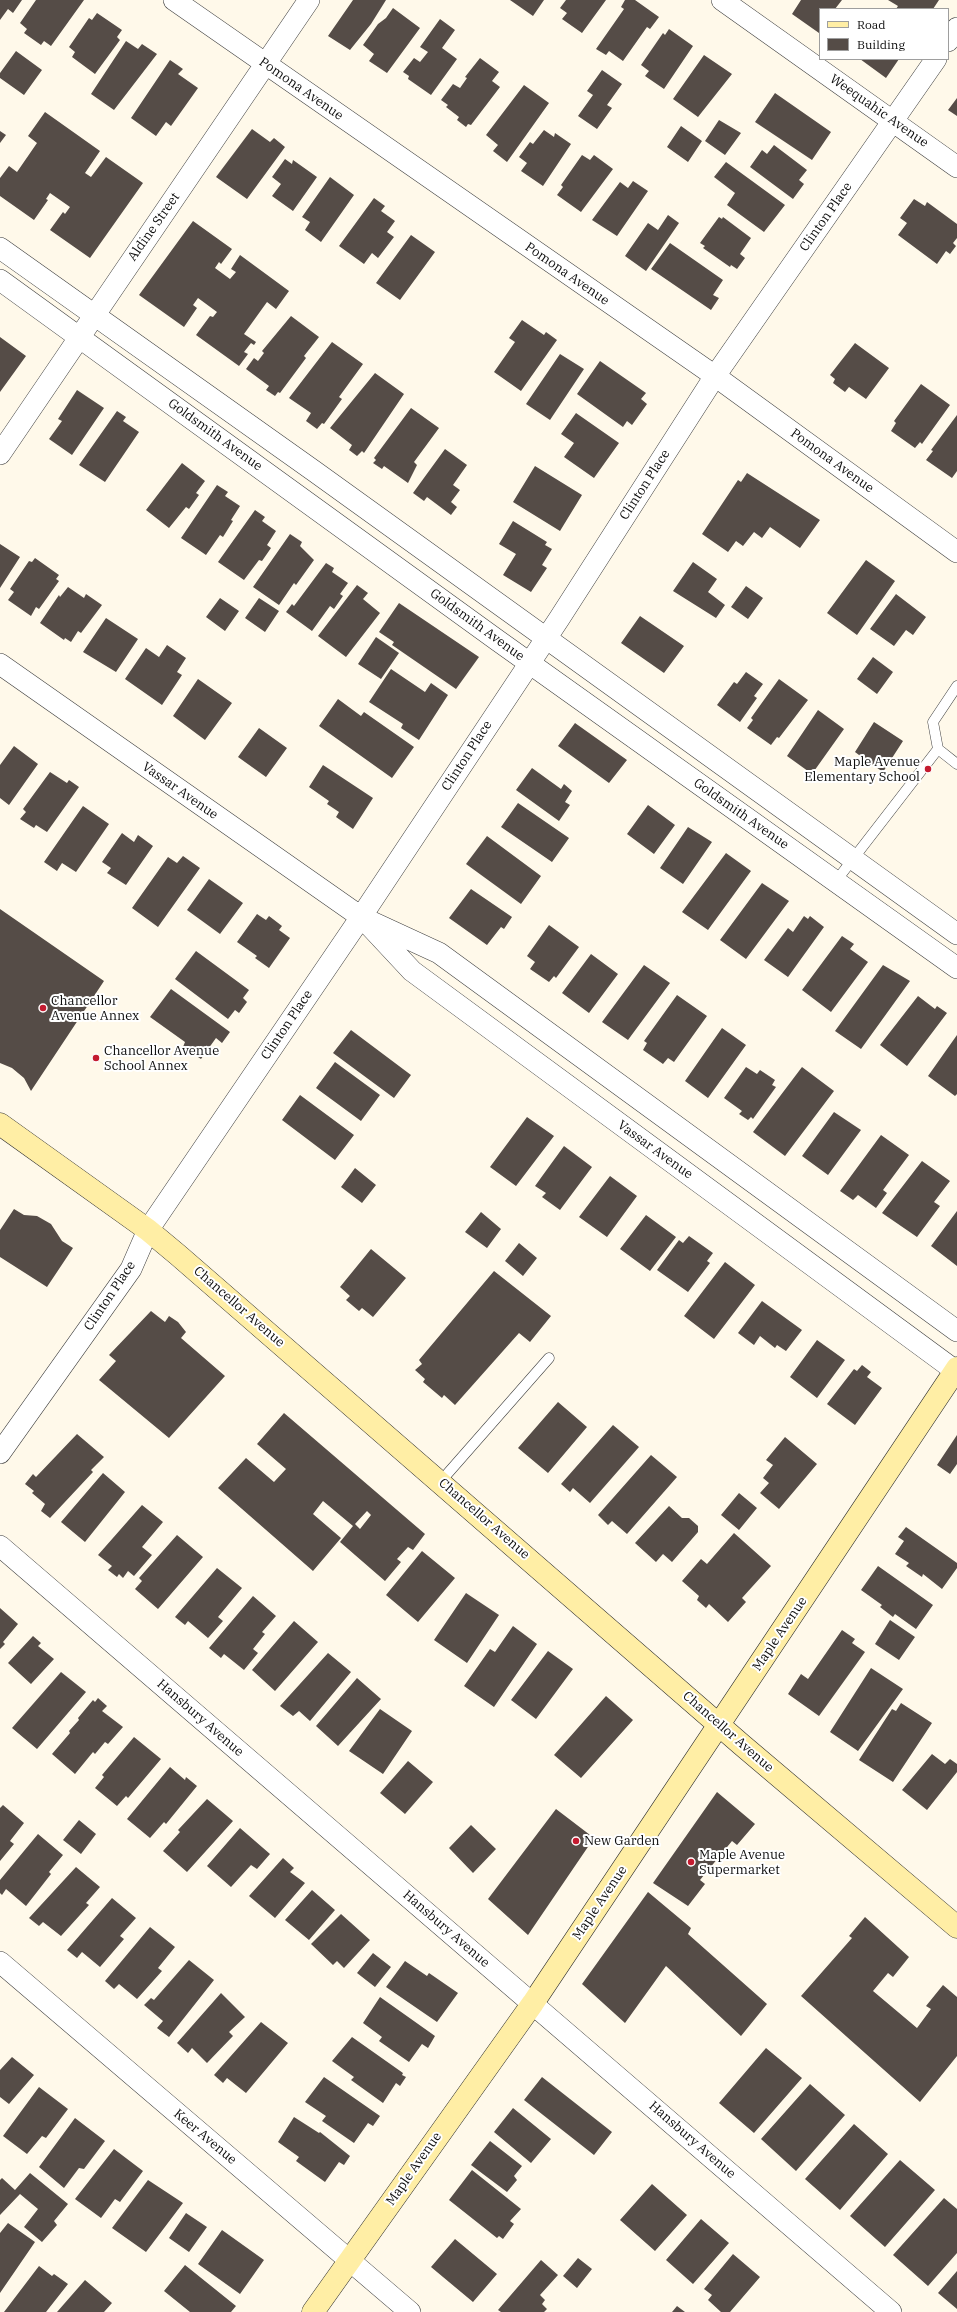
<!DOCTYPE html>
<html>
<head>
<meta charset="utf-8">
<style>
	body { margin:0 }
	#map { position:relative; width:957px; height:2312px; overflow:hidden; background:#fff9ea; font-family:"IBM Plex Serif",serif }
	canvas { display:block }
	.legend { position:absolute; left:819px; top:8px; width:130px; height:52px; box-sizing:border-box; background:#fff; border:1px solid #9e9e9e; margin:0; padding:5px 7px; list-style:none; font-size:12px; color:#0c0c0c }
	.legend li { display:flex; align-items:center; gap:8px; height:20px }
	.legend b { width:20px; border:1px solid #9e9e9e }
</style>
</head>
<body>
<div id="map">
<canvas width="957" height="2312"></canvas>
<ul class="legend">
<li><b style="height:5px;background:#ffeea5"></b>Road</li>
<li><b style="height:11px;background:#554c47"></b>Building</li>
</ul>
</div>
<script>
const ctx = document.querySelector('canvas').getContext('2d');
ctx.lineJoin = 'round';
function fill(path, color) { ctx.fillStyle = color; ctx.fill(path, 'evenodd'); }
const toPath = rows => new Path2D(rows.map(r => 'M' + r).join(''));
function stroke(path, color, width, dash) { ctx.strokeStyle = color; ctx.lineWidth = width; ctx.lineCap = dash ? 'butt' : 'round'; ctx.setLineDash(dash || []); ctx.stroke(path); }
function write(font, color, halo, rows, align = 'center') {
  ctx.font = font + ' "IBM Plex Serif",serif'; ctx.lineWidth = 4; ctx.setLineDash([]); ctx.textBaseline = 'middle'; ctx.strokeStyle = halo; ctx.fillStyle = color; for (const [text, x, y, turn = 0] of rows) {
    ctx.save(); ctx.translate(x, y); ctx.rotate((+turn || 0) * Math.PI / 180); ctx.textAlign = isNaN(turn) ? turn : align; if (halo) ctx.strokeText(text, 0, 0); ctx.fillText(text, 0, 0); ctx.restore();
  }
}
const building = toPath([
	[0,0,22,0,13,13,8,9,0,20],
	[36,0,84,0,51,46,44,41,41,45,24,33,27,29,20,23],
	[353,0,386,0,371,24,350,50,328,36],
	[510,0,544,0,533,16],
	[566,0,606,0,582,33,562,19,567,13,560,8],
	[625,0,635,0,659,17,650,29,647,27,623,61,609,51,606,55,596,49,624,9,621,7],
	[801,0,842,0,835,9,820,9,819,33,792,14],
	[888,0,939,0,933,9,896,9,898,6],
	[393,8,420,28,387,73,369,61,374,54,363,45,378,24,386,18],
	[97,13,122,30,117,37,120,40,95,74,72,57,75,52,69,47,89,18,92,20],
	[440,19,455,30,442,48,457,59,431,95,408,79,409,76,403,72,414,58,420,62,428,52,420,47],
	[669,29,693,46,664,89,645,76,649,71,641,65,663,33,665,35],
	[126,41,138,49,142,44,157,54,114,110,91,94],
	[16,51,42,70,24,95,0,78,0,73],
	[704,55,732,74,698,117,673,99],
	[480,58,499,72,492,81,500,87,471,125,468,124,466,127,457,120,459,117,446,107,448,105,441,100,453,84,460,88,467,78,465,77],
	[860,59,899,59,886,78],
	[170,60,183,69,178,74,198,88,171,126,166,122,156,136,131,118],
	[602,70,622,84,607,105,612,108,597,129,578,116,593,95,587,91],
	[524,85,549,103,507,162,493,151,498,145,486,135],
	[775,93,831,132,812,160,755,122],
	[957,98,957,116,948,110],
	[45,112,100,151,85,173,91,177,106,157,143,183,90,258,50,230,63,212,65,214,70,207,50,193,46,199,48,200,34,220,0,196,0,178,9,166,17,172,37,143,28,136],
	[719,120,741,133,725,155,705,141],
	[681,126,702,141,688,162,667,147],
	[252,129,270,142,274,138,285,147,247,199,216,177],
	[544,130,554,137,555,133,571,144,543,186,521,171,527,163,519,157,530,142,533,144],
	[0,131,6,135,0,143],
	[774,145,807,170,799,180,804,184,793,199,750,167,762,150,767,154],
	[582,155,590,160,594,155,613,169,581,212,557,195,563,187,561,185],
	[285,159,292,164,293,160,317,177,293,211,272,196,281,184,272,177],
	[726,162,785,205,764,232,727,205,735,193,714,177],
	[330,177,354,195,321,242,305,230,310,222,302,217],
	[633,181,648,191,617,236,592,220,620,182,628,188],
	[374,198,385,206,381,211,395,221,387,232,394,237,378,258,372,253,364,264,339,246],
	[914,199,925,206,927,202,957,224,957,238,953,243,956,246,950,254,946,251,937,264,898,235,907,223,900,218],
	[668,215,679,223,646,271,625,256,648,223,658,230],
	[719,217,722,219,723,217,751,238,740,254,745,258,737,269,731,265,730,267,703,248,705,246,700,243],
	[193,221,232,249,221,264,219,262,215,268,230,279,236,272,231,269,240,255,289,291,276,309,267,302,244,334,256,342,254,345,251,343,244,352,248,354,239,366,196,335,210,316,213,317,217,312,198,298,193,305,197,308,184,327,139,295],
	[411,235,435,252,400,300,376,283],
	[670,243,723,280,713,295,719,298,711,310,651,269],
	[291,316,319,337,304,356,306,358,280,393,278,392,275,396,266,390,269,386,246,369,254,358,258,361,264,353,262,351],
	[522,320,544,335,546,332,557,340,521,391,494,372,515,342,509,338],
	[0,337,26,356,0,392],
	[332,342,363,364,339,397,342,399,324,424,322,423,317,429,306,421,311,413,289,398],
	[855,343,889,368,866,399,849,387,845,392,833,383,835,379,830,375],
	[560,354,584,369,550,420,526,404],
	[600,361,646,393,641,399,647,404,632,425,627,421,623,427,577,394],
	[375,373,404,394,364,453,362,451,357,456,349,450,352,445,330,428],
	[921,384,950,405,922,444,920,442,915,448,891,431,896,423,894,421],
	[77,390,104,408,72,455,49,439,62,421,58,419],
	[411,408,439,428,414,462,417,465,408,483,384,466,382,469,373,463,376,460,374,458],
	[117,411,126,417,123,421,139,432,105,482,79,465],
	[576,413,619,443,594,478,564,457,574,443,561,434],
	[957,415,957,471,952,478,926,460,933,451,931,450],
	[445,449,467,465,453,485,460,490,451,502,457,507,451,515,427,497,424,501,413,493],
	[182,463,205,481,196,493,199,495,189,509,186,507,169,528,146,510],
	[535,466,582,495,560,531,513,502],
	[747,473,820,520,800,548,770,527,762,538,754,532,743,546,736,541,728,552,702,534,738,480,741,482],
	[217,485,228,492,225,496,240,506,231,520,233,521,223,537,220,535,206,555,181,538],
	[255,510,265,517,262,521,276,531,267,545,271,548,262,561,259,560,244,580,218,562],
	[513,521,547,542,545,545,552,549,542,565,547,568,531,592,503,575,516,554,499,544],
	[290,534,302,542,300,546,314,560,296,585,294,583,279,605,253,587],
	[0,544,20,557,0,588],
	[35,558,59,575,56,579,59,581,39,609,36,607,31,616,8,600,14,592,10,589,29,561,32,562],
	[866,560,895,581,857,635,827,613],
	[693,562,717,579,708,592,725,605,716,618,673,591],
	[326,563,334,568,332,572,348,583,340,594,343,596,334,609,330,606,312,631,286,612,292,604,294,606],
	[357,585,368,593,363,599,380,613,346,657,318,636],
	[746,586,763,598,748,619,731,607],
	[68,587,84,598,86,594,102,605,81,633,78,631,71,642,65,638,64,640,40,623,59,595,60,597],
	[896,594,926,617,913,635,906,630,894,646,870,629],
	[220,598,239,611,225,631,206,617],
	[259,598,279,611,265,632,245,618],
	[399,603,479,657,456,689,392,645,394,642,379,632],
	[640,616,684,646,664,673,621,643],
	[106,618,138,639,116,672,83,652],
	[376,637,399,653,381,679,358,664],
	[167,645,186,658,177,672,182,675,162,705,125,679,146,648,159,657],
	[873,657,893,672,877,694,857,679],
	[391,669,425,692,431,683,448,695,419,740,401,728,403,724,369,702],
	[746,672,763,684,754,696,757,698,740,722,717,705,734,682,737,684],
	[198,679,232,703,205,740,173,716],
	[779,679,808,700,779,738,777,737,771,745,747,728,753,720,751,718],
	[338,699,361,716,364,712,414,747,392,778,319,726],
	[818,710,844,729,812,774,787,756],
	[874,722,903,741,883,772,870,763,868,767,860,762,863,758,855,752],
	[575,723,627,760,609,783,558,746],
	[259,728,287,748,266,777,238,757],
	[14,746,38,764,9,805,0,798,0,765],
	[323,765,373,798,353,829,336,817,339,812,327,804,329,801,309,787],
	[532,768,561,789,564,784,572,791,565,802,570,805,559,821,516,790],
	[50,772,67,783,69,780,79,787,47,832,36,825,34,828,20,819,26,812,23,809],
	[518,803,569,838,552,862,501,827],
	[648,805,675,825,654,854,627,834],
	[83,806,109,824,76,872,62,863,57,871,44,862],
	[688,827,712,842,683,884,660,868],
	[122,833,134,842,138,835,153,846,126,885,107,873,111,868,102,862],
	[487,836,541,876,521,904,466,864],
	[726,853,751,871,708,930,682,912],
	[183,856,200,868,158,927,132,908,168,857,177,863],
	[209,879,243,903,220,934,187,910],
	[762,883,789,901,746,959,720,940],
	[471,889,512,917,504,929,501,927,487,945,449,918],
	[0,909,104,981,31,1091,24,1078,12,1068,0,1063],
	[257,914,266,920,269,916,282,926,279,930,290,938,269,968,255,958,257,956,237,942],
	[804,916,808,919,810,916,824,927,788,977,764,960,788,928,793,932],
	[549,925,579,947,556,978,554,976,549,982,530,969,535,962,527,956],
	[842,936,854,944,850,949,868,962,831,1012,802,990],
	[196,951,249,990,243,998,247,1002,239,1013,235,1010,228,1019,175,979],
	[591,954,618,974,589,1013,562,993],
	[644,965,670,983,628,1040,602,1022],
	[883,965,910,981,861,1049,835,1031],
	[171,989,230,1032,222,1043,216,1038,201,1059,183,1047,185,1042,150,1017],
	[677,995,707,1016,674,1062,668,1058,663,1064,643,1050,647,1043,644,1041],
	[918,996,935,1009,937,1006,947,1013,907,1066,880,1045],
	[722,1028,746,1045,708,1098,685,1081],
	[351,1030,411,1075,394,1098,333,1053],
	[957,1035,957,1094,955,1096,928,1076],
	[335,1062,380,1095,361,1121,316,1088],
	[746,1067,757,1074,760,1070,775,1080,772,1085,776,1087,753,1119,751,1117,748,1120,739,1114,742,1111,724,1098],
	[802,1067,834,1091,785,1156,753,1132],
	[300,1095,354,1135,335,1160,282,1120],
	[834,1112,861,1130,828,1175,802,1156],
	[527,1117,554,1136,516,1186,490,1167],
	[881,1135,909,1155,883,1190,887,1193,876,1208,858,1195,853,1200,840,1191],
	[564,1146,592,1167,560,1210,542,1197,546,1193,535,1186],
	[922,1161,950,1181,934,1202,940,1206,917,1237,882,1213],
	[355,1168,376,1185,362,1203,341,1187],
	[610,1176,637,1196,607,1237,579,1217],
	[14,1209,24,1215,37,1216,51,1224,62,1241,73,1248,47,1287,0,1257,0,1230],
	[957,1211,957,1266,931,1246],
	[481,1212,501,1229,487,1248,465,1232],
	[646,1215,676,1237,650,1271,620,1249],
	[689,1236,713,1253,707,1261,710,1263,688,1292,657,1270,679,1240,683,1243],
	[519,1243,537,1258,523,1276,505,1261],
	[371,1249,406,1278,373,1317,362,1308,359,1311,346,1300,350,1296,340,1287],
	[725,1262,755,1285,714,1339,684,1316],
	[494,1271,551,1316,530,1342,519,1333,455,1405,444,1395,442,1398,423,1382,425,1379,415,1370,422,1364,419,1360],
	[762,1301,802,1330,786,1351,777,1345,775,1348,760,1336,754,1345,738,1333],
	[151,1311,165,1322,169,1316,178,1322,186,1332,181,1338,225,1376,169,1438,99,1380,116,1361,109,1355],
	[817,1340,845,1360,817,1398,790,1377],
	[862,1365,871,1372,867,1377,882,1388,855,1425,827,1404,854,1369,857,1371],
	[558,1402,587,1427,548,1473,518,1448],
	[284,1413,425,1534,413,1550,408,1547,397,1559,401,1562,385,1581,340,1542,353,1526,323,1501,313,1514,341,1538,313,1571,218,1488,246,1458,274,1482,286,1469,257,1444],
	[367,1511,371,1515,360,1529,355,1524],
	[613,1425,639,1447,590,1503,573,1488,570,1492,561,1484],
	[77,1434,104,1457,91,1470,93,1472,50,1518,41,1511,45,1504,32,1493,34,1491,25,1484,33,1474,36,1477],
	[957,1435,957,1464,950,1474,937,1465],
	[785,1437,817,1464,779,1509,760,1493,769,1483,763,1478,773,1465,766,1460],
	[651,1455,677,1477,627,1534,612,1521,608,1525,598,1515],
	[103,1473,125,1492,85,1542,61,1522],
	[739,1493,757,1508,739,1530,721,1515],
	[142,1505,163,1522,142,1547,152,1555,134,1576,128,1571,123,1578,119,1574,117,1577,108,1570,112,1566,98,1555],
	[669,1506,682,1518,689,1518,698,1526,698,1532,672,1562,663,1554,656,1562,635,1543],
	[906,1527,957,1563,957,1568,942,1589,923,1574,922,1577,906,1566,909,1563,895,1554,904,1541,898,1537],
	[734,1533,771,1566,742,1598,746,1602,728,1622,709,1604,706,1608,697,1600,699,1596,682,1581,701,1559,707,1564],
	[177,1535,203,1557,158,1609,135,1589,142,1581,139,1578],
	[422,1551,455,1578,418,1622,386,1595],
	[878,1566,933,1605,916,1629,895,1614,893,1617,880,1607,882,1605,861,1590],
	[217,1568,242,1588,218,1617,223,1621,208,1638,188,1621,185,1625,175,1617],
	[466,1593,499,1615,467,1663,434,1640],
	[253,1596,276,1616,262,1632,265,1634,253,1649,258,1653,244,1670,224,1654,221,1658,209,1648],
	[0,1608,18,1624,3,1642,5,1644,0,1649],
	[890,1620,915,1637,899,1660,875,1644],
	[294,1621,318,1642,275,1691,252,1670],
	[513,1626,537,1644,494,1707,464,1686,490,1649,495,1652],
	[842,1630,855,1639,852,1643,865,1652,819,1716,788,1694,801,1674,808,1679],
	[33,1636,41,1643,38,1646,54,1659,31,1684,8,1663],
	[548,1651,573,1669,536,1719,511,1700],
	[328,1653,351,1672,310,1721,299,1711,293,1716,280,1706],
	[871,1668,903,1689,858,1751,830,1732],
	[61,1672,86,1692,37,1749,12,1728],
	[357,1678,381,1699,338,1746,316,1726],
	[606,1696,633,1720,581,1778,554,1755],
	[98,1698,107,1706,102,1711,123,1727,108,1744,105,1742,95,1754,93,1752,75,1774,52,1754,70,1733,69,1731,79,1720,78,1718,93,1700,95,1702],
	[901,1703,932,1723,893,1782,859,1760,892,1709,896,1711],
	[380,1709,412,1731,383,1774,349,1751],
	[134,1737,161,1759,128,1798,126,1796,117,1806,95,1788,104,1777,102,1775],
	[932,1754,945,1764,950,1759,957,1764,957,1772,927,1810,902,1790],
	[408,1761,433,1782,405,1814,380,1793],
	[170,1767,185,1780,186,1777,197,1786,166,1824,164,1822,150,1838,127,1819],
	[717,1792,755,1824,737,1845,732,1841,700,1880,705,1884,688,1906,653,1883],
	[207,1799,233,1821,187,1872,163,1851,180,1832,178,1830],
	[3,1805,24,1823,10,1841,14,1844,0,1861,0,1808],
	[556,1809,594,1838,528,1935,488,1899],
	[79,1820,96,1834,81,1854,63,1840],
	[471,1825,496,1849,473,1873,449,1848],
	[240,1828,270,1854,257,1869,251,1865,231,1887,207,1866],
	[38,1834,63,1855,49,1872,51,1874,26,1906,6,1889,2,1895,0,1893,0,1880],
	[283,1858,294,1868,290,1872,305,1883,275,1918,249,1896],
	[76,1867,100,1887,86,1903,89,1905,61,1936,43,1922,39,1926,29,1918],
	[312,1890,335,1910,309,1940,285,1920],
	[648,1892,691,1928,688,1934,767,2004,741,2036,666,1966,625,2023,582,1984],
	[112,1898,136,1918,120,1936,124,1939,100,1967,82,1952,77,1958,67,1950],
	[341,1914,370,1940,344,1968,337,1961,333,1965,311,1944],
	[865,1917,909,1957,893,1977,888,1973,873,1991,917,2028,931,2009,926,2006,943,1985,957,1997,957,2056,920,2102,801,1996,852,1938,849,1936],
	[150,1927,175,1947,158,1968,162,1971,137,1999,119,1984,114,1989,105,1981],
	[373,1953,391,1967,375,1987,357,1973],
	[189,1960,214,1980,169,2037,157,2028,163,2021,144,2005,151,1998,154,2000],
	[405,1961,427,1976,429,1973,458,1993,437,2022,386,1987],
	[221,1993,245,2017,229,2032,233,2036,207,2063,192,2048,188,2053,177,2043],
	[380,1997,435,2036,428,2048,422,2044,409,2062,379,2041,382,2037,363,2023],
	[261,2022,288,2043,246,2093,227,2078,223,2083,214,2075],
	[352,2037,403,2073,402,2075,406,2077,400,2086,396,2083,383,2103,351,2080,354,2077,332,2061],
	[766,2048,802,2078,754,2133,719,2103],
	[12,2057,34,2075,9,2104,0,2097,0,2070],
	[324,2077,380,2116,373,2126,368,2123,354,2143,322,2121,326,2116,305,2102],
	[542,2077,612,2132,594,2155,524,2100],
	[810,2084,845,2115,796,2171,761,2139],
	[39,2087,68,2109,46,2138,42,2136,27,2154,3,2136],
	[513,2108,551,2139,531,2163,494,2132],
	[294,2117,319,2133,320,2132,350,2156,344,2165,339,2162,325,2182,296,2161,299,2157,278,2142],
	[75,2118,105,2141,84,2169,79,2168,64,2188,39,2167],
	[854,2124,888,2154,840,2210,805,2179],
	[490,2141,522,2166,514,2176,517,2180,507,2192,471,2165],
	[114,2149,143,2171,120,2202,115,2199,101,2218,75,2199],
	[900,2160,935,2190,885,2247,850,2216],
	[472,2170,521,2209,510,2221,514,2224,503,2239,499,2236,497,2238,449,2200],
	[30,2173,68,2204,54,2221,57,2225,42,2242,24,2227,38,2209,20,2194,0,2215,0,2180,2,2178,15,2190],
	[148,2180,183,2203,146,2252,112,2228],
	[652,2184,687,2215,655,2251,620,2220],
	[944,2198,957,2209,957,2253,928,2286,893,2255],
	[186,2213,207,2227,189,2252,169,2238],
	[701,2219,729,2243,693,2284,666,2260],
	[8,2223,35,2242,0,2293,0,2233],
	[222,2230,264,2260,240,2294,198,2264],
	[455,2239,497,2274,473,2302,431,2267],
	[733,2254,760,2277,730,2312,721,2312,708,2300,712,2295,704,2289],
	[578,2258,592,2269,577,2288,563,2276],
	[541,2260,558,2275,540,2295,545,2300,542,2304,547,2309,544,2312,501,2312,498,2310],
	[185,2265,236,2306,231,2312,190,2312,164,2291],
	[39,2266,52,2276,54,2274,68,2284,46,2312,4,2312],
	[957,2271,957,2309,938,2293],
	[85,2280,112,2303,104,2312,57,2312],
	[677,2306,685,2312,672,2312]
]);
const lane = toPath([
	[938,749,933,722,957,686],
	[836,881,938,749,957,764],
	[441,1481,549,1358]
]);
const street = toPath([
	[174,0,715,376,957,552],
	[722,0,957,167],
	[948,41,957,28],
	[0,248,314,471,957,934],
	[0,280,497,640,957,968],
	[0,454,309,0],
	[0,664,361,917,439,953,957,1331],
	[370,926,412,971,957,1372],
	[0,1453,131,1269,148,1230,361,917,559,619,715,376,936,59],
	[0,1546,891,2312],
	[0,1962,410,2312]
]);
const secondary = toPath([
	[0,1124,148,1230,178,1255,742,1745,957,1927],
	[313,2312,533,2003,957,1368]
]);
const markers = [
	[928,769,4,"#c41b30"],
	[43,1008,4,"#c41b30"],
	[96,1058,4,"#c41b30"],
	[576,1841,4,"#c41b30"],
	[691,1862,4,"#c41b30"]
];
const streetNames = [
	["Pomona Avenue",301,89,35],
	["Weequahic Avenue",879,111,35],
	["Clinton Place",826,217,-55],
	["Aldine Street",154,227,-55],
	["Pomona Avenue",567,274,35],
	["Goldsmith Avenue",215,435,36],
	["Pomona Avenue",832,461,36],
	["Clinton Place",645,485,-57],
	["Goldsmith Avenue",477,625,36],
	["Clinton Place",467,756,-57],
	["Vassar Avenue",180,791,35],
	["Goldsmith Avenue",741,814,35],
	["Clinton Place",287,1025,-56],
	["Vassar Avenue",655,1150,36],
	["Clinton Place",110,1296,-56],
	["Chancellor Avenue",239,1307,41],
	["Chancellor Avenue",484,1519,41],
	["Maple Avenue",780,1634,-56],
	["Hansbury Avenue",200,1718,41],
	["Chancellor Avenue",728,1732,41],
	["Maple Avenue",600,1903,-56],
	["Hansbury Avenue",446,1929,41],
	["Keer Avenue",205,2137,40],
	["Hansbury Avenue",692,2140,41],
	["Maple Avenue",414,2169,-55]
];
const poiNames = [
	["Maple Avenue",920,762,"right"],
	["Elementary School",920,777,"right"],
	["Chancellor",51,1001],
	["Avenue Annex",51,1016],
	["Chancellor Avenue",104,1051],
	["School Annex",104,1066],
	["New Garden",584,1841],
	["Maple Avenue",699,1855],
	["Supermarket",699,1870]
];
fill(building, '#554c47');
stroke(lane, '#3f3f3f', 11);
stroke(street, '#3f3f3f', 22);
stroke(secondary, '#2e2e2e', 23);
stroke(lane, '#fff', 10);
stroke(street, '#fff', 21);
stroke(secondary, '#ffeea5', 22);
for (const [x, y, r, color] of markers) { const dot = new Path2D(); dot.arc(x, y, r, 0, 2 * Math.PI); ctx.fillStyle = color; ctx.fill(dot); stroke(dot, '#fff', 1.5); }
write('13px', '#0c0c0c', '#fff', streetNames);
write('13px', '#0c0c0c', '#fff', poiNames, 'left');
</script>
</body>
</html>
